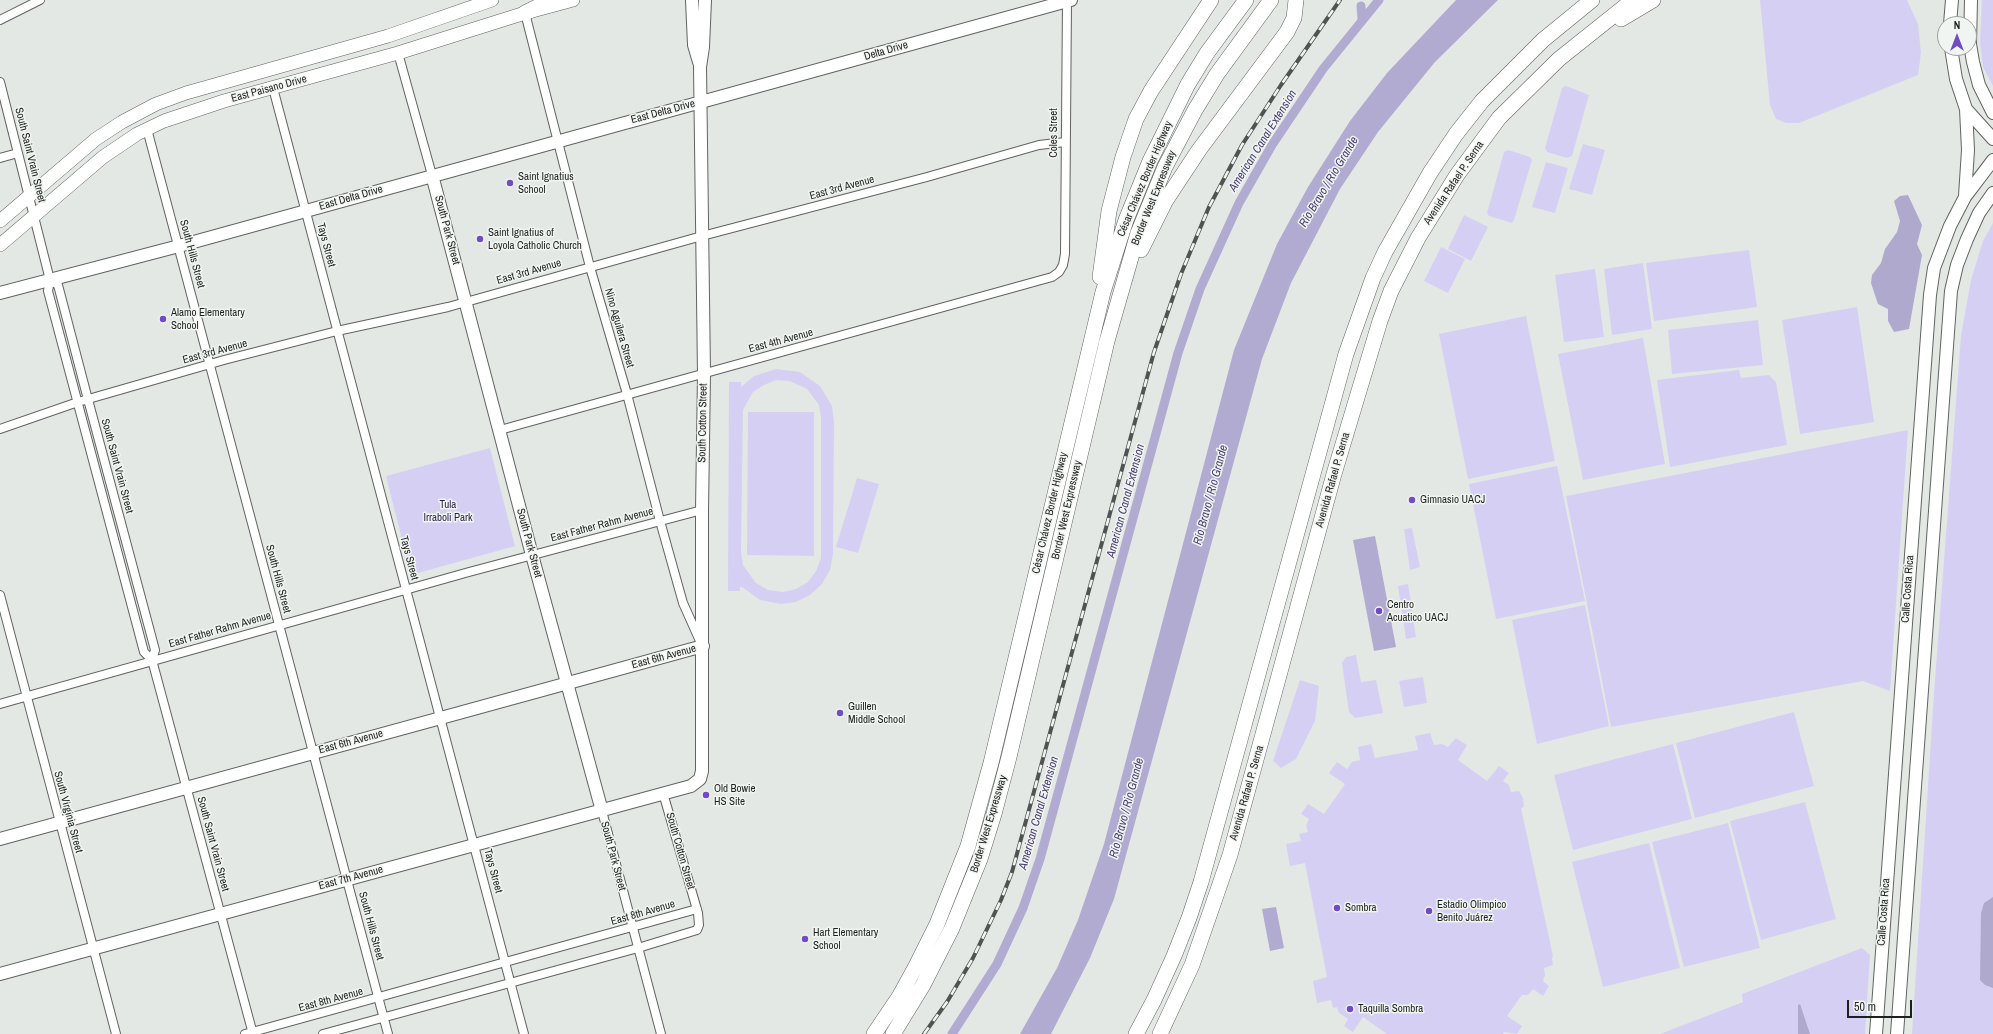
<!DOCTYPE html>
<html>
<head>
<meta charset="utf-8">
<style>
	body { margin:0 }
	#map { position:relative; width:1993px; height:1034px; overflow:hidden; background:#e3e8e4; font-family:"Archivo Narrow",sans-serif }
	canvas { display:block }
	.north { position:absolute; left:1937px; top:16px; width:40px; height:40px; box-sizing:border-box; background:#f1f5f1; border:1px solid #9da09d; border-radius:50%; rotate:0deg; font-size:11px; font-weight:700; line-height:16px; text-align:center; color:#1f2120 }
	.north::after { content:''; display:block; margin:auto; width:14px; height:18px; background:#6f4bc4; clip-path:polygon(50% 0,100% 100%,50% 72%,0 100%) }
	.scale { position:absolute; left:1847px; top:1000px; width:65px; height:18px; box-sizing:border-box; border:2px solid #1f2120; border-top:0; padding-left:5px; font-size:12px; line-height:14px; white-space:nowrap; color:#1f2120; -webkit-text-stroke:3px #f1f5f1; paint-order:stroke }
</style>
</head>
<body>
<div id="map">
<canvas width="1993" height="1034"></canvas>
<div class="north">N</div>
<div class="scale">50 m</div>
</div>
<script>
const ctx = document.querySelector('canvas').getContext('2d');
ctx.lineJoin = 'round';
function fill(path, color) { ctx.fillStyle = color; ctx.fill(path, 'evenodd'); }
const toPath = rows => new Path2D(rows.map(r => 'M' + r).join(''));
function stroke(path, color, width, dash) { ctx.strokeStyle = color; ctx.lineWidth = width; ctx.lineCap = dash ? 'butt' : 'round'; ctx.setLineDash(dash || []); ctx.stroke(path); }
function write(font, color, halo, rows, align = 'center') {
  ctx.font = font + ' "Archivo Narrow",sans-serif'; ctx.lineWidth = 3; ctx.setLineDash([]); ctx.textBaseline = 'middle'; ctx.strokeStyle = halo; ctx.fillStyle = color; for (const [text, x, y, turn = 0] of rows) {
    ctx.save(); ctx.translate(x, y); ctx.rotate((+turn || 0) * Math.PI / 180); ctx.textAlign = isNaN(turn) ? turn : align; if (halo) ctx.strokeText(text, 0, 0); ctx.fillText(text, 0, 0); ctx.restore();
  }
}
const green = toPath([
	[1760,0,1907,0,1918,24,1921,53,1918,75,1799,123,1786,123,1776,119,1770,105],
	[1982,0,1993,0,1993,86,1983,67,1980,43],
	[1566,86,1589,95,1572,156,1567,158,1547,152,1545,148,1562,88],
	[1583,144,1605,150,1592,195,1569,189],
	[1508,150,1530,157,1532,160,1514,220,1512,223,1489,216,1487,213,1504,152],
	[1546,162,1568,168,1555,213,1532,207],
	[1464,215,1488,227,1471,261,1448,249],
	[1993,223,1993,1034,1912,1034,1934,693,1961,336,1971,280,1983,241],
	[1441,247,1465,259,1448,293,1424,281],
	[1749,250,1757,307,1654,321,1646,263],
	[1643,263,1652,329,1612,335,1604,269],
	[1595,269,1604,337,1564,342,1555,275],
	[1857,307,1874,422,1800,434,1782,320],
	[1526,316,1555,461,1468,479,1439,334],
	[1758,320,1763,365,1672,374,1668,330],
	[1643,338,1665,464,1583,480,1558,354],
	[776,369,800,372,820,386,832,406,834,422,833,554,830,570,822,584,810,595,796,602,781,604,760,600,742,587,740,587,740,591,728,591,729,382,741,382,741,387,754,376],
	[776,380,790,381,807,389,819,405,821,418,821,558,816,571,808,582,796,589,783,592,768,590,756,583,743,565,741,551,743,410,753,392,764,385],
	[1739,370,1741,378,1769,375,1776,382,1787,445,1670,467,1657,380],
	[748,412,814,412,814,556,747,555],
	[1908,430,1890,691,1863,681,1611,727,1566,496],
	[490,448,515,546,411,575,386,476],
	[1557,466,1585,601,1496,619,1469,484],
	[857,478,879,484,858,553,836,547],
	[1412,528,1420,567,1410,570,1404,529],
	[1408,584,1416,637,1406,639,1398,586],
	[1585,605,1609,726,1537,744,1512,620],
	[1356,655,1361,682,1376,680,1383,713,1355,718,1349,712,1342,663,1346,657],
	[1423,677,1427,703,1404,707,1399,681],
	[1300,680,1319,686,1315,721,1296,759,1281,768,1273,761],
	[1794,712,1814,786,1695,818,1676,743],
	[1430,733,1434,745,1442,744,1448,747,1456,738,1467,745,1458,760,1487,781,1499,766,1509,773,1503,781,1509,785,1511,792,1519,791,1523,798,1524,807,1521,808,1553,956,1552,958,1553,965,1544,968,1545,975,1543,981,1549,986,1543,996,1533,989,1528,995,1522,995,1507,1016,1522,1026,1517,1034,1504,1032,1503,1034,1387,1034,1363,1017,1353,1032,1344,1026,1348,1019,1339,1013,1337,1007,1333,1008,1331,1000,1317,1003,1313,981,1327,977,1305,863,1290,866,1286,844,1301,841,1299,834,1308,832,1306,826,1309,819,1301,814,1308,804,1324,814,1345,784,1329,773,1337,762,1347,769,1352,762,1360,760,1358,747,1371,744,1375,758,1418,750,1415,736],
	[1673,744,1692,819,1573,850,1554,775],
	[1805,802,1836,919,1761,940,1730,821],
	[1728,823,1760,948,1684,967,1652,842],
	[1649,843,1680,968,1603,987,1572,862],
	[1862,948,1870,955,1865,1034,1660,1034,1743,1002,1742,994]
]);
const forest = toPath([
	[1908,195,1922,225,1917,244,1922,255,1909,329,1894,332,1888,321,1888,309,1878,304,1871,283,1872,275,1881,263,1885,249,1897,232,1900,221,1894,201,1900,196],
	[1993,897,1993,988,1985,985,1980,980,1981,913,1984,903],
	[1800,1004,1810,1034,1798,1034,1798,1005]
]);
const water = toPath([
	[1456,0,1498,0,1435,62,1378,132,1340,189,1291,283,1262,359,1114,899,1090,958,1051,1034,1020,1034,1057,968,1078,920,1104,844,1234,350,1277,244,1308,187,1350,121,1387,73],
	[1375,536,1396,647,1374,651,1353,540],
	[1276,907,1284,948,1270,951,1262,909]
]);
const canal = toPath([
	[1361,6,1362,19],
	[952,1034,997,964,1023,908,1040,859,1178,353,1200,289,1239,203,1272,145,1323,69,1379,0]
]);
const street = toPath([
	[525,13,590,267,627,394,660,521,683,603,700,641],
	[0,20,40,0],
	[398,53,432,175],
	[0,82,50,280,48,291,144,652,152,660,253,1034],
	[273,88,524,1034],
	[147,129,388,1034],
	[0,158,18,153],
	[50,280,58,285,86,392,155,650,152,660],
	[0,429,78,402,224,360,337,331,448,307,702,236,927,177,1039,145,1065,142],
	[500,430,1052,277,1059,272,1063,265,1065,254,1067,0],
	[0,595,116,1034],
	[0,704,469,572,702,510],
	[602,811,661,1034],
	[245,1034,697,909],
	[323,1034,638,948,697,930,699,925,698,913,663,793]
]);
const secondary = toPath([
	[692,0,694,45,699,62],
	[1971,0,1970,44,1973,62,1979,85,1993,113],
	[1950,24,1952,0],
	[1951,48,1956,79,1966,109,1993,139],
	[432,175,532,555,602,811],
	[1965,196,1968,150,1966,109],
	[0,293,179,246,1071,0],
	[0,839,703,646],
	[0,974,691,786,700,779,702,771,702,510,704,374,700,67,703,47,705,0],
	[1876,1034,1930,295,1934,268,1950,226,1965,197,1993,160],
	[1897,1034,1951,291,1957,265,1967,239,1979,213,1993,193]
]);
const primary = toPath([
	[0,221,96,139,122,122,156,104,186,93,388,36,492,0],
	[0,245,103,157,137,134,164,121,224,101,398,53,525,13,573,0]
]);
const highway = toPath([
	[525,13,551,0],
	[1621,19,1653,0],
	[1141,250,1166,200,1199,150,1287,32,1294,18,1296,0],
	[1100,277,1109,211,1123,157,1136,119,1151,91,1211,0],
	[874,1034,899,997,916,966,937,924,968,846,991,763,1103,292,1126,220,1150,161,1188,84,1207,53,1246,0],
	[893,1034,923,985,952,928,980,859,994,814,1009,757,1107,341,1138,233,1165,167,1195,110,1217,74,1271,0],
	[1136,1034,1154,1000,1174,956,1189,918,1201,882,1346,354,1373,278,1385,252,1430,173,1456,134,1482,101,1543,40,1592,0],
	[1160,1034,1192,965,1230,855,1334,474,1380,321,1391,291,1418,238,1457,175,1499,118,1559,59,1633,0]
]);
const rail = toPath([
	[924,1034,947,1002,973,958,1001,900,1012,872,1154,352,1181,274,1209,207,1242,145,1281,85,1340,0]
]);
const markers = [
	[510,183,4,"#6f4bc4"],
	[480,239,4,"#6f4bc4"],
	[163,319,4,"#6f4bc4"],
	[1412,500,4,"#6f4bc4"],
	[1379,611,4,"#6f4bc4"],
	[840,713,4,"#6f4bc4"],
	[706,795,4,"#6f4bc4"],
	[1337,908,4,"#6f4bc4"],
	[1429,911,4,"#6f4bc4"],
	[805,939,4,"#6f4bc4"],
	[1350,1009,4,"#6f4bc4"]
];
const streetNames = [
	["Delta Drive",886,51,-16],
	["East Paisano Drive",269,89,-15],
	["East Delta Drive",663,112,-15],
	["Coles Street",1054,133,-90],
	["South Saint Vrain Street",30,155,76],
	["César Chávez Border Highway",1145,179,-67],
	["Avenida Rafael P. Serna",1454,183,-56],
	["East 3rd Avenue",842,188,-15],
	["East Delta Drive",351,198,-16],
	["Border West Expressway",1154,198,-68],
	["South Park Street",447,230,75],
	["Tays Street",326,245,75],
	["South Hills Street",192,254,75],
	["East 3rd Avenue",529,272,-16],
	["Nino Aguilera Street",619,328,74],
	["East 4th Avenue",781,341,-15],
	["East 3rd Avenue",215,352,-15],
	["South Cotton Street",703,423,-89],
	["South Saint Vrain Street",117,466,75],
	["Avenida Rafael P. Serna",1333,480,-74],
	["Border West Expressway",1067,510,-77],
	["César Chávez Border Highway",1050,513,-77],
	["East Father Rahm Avenue",602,525,-15],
	["South Park Street",529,543,75],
	["Tays Street",409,558,75],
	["South Hills Street",278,579,75],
	["Calle Costa Rica",1908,589,-86],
	["East Father Rahm Avenue",220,630,-16],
	["East 6th Avenue",664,657,-15],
	["East 6th Avenue",351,742,-15],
	["Avenida Rafael P. Serna",1247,793,-74],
	["South Virginia Street",68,812,75],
	["Border West Expressway",989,824,-73],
	["South Saint Vrain Street",213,844,75],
	["South Cotton Street",680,851,74],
	["South Park Street",613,856,75],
	["Tays Street",493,871,75],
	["East 7th Avenue",351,878,-15],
	["Calle Costa Rica",1884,912,-86],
	["East 8th Avenue",643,913,-16],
	["South Hills Street",371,926,75],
	["East 8th Avenue",331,1000,-15]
];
const poiNames = [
	["Saint Ignatius",518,177],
	["School",518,190],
	["Saint Ignatius of",488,233],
	["Loyola Catholic Church",488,246],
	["Alamo Elementary",171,313],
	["School",171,326],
	["Gimnasio UACJ",1420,500],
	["Centro",1387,605],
	["Acuatico UACJ",1387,618],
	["Guillen",848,707],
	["Middle School",848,720],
	["Old Bowie",714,789],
	["HS Site",714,802],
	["Estadio Olimpico",1437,905],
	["Benito Juárez",1437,918],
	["Sombra",1345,908],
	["Hart Elementary",813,933],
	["School",813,946],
	["Taquilla Sombra",1358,1009]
];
const parkNames = [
	["Tula",448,505],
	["Irraboli Park",448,518]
];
const waterNames = [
	["American Canal Extension",1263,141,-58],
	["Río Bravo / Rio Grande",1329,182,-59],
	["Río Bravo / Rio Grande",1211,495,-75],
	["American Canal Extension",1126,501,-75],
	["Río Bravo / Rio Grande",1127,808,-75],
	["American Canal Extension",1039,813,-74]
];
fill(green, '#d5d0f3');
fill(forest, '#afa9ce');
fill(water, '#b2abd1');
stroke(canal, '#b2abd1', 9);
stroke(street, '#606360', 10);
stroke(secondary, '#606360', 14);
stroke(primary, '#606360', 14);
stroke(highway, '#606360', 16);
stroke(street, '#fff', 8);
stroke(secondary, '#fff', 12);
stroke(primary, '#fff', 13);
stroke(highway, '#fff', 15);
stroke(rail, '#515352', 4);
stroke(rail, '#f1f5f1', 2.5, [8]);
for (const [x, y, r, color] of markers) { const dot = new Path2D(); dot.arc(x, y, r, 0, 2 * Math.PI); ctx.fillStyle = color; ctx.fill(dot); stroke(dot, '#f1f5f1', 1.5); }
write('11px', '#1f2120', '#f1f5f1', streetNames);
write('11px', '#1f2120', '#f1f5f1', poiNames, 'left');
write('11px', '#2b1f4e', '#f1f5f1', parkNames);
write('italic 12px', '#493d70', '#f1f5f1', waterNames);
</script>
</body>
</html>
